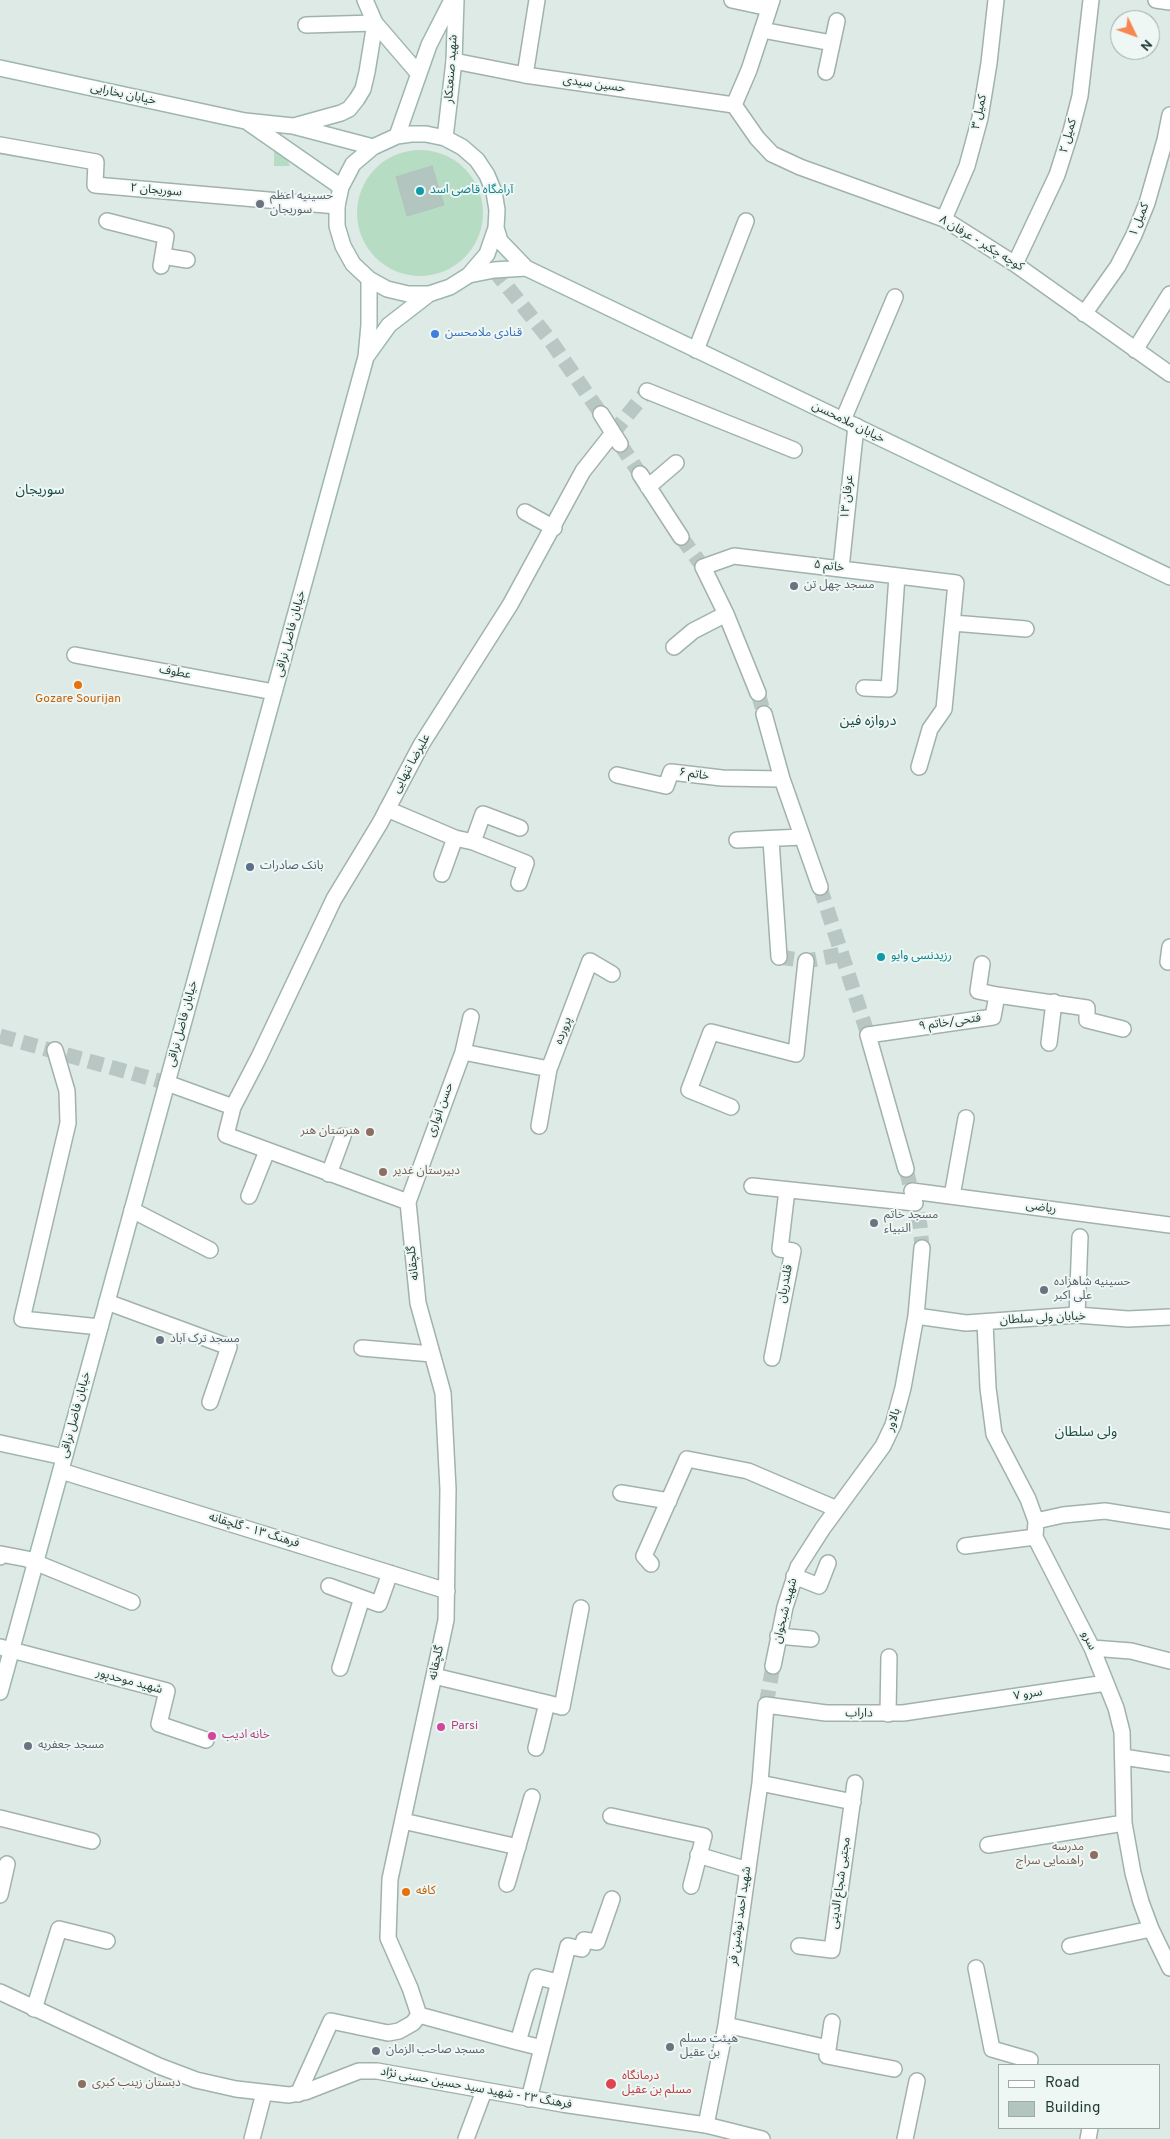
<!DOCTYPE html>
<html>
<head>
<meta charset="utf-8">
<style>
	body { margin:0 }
	#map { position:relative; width:1170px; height:2139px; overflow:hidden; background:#deeae6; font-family:Overpass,sans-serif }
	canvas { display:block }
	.legend { position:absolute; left:998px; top:2064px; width:162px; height:65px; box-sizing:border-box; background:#eef7f3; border:1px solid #9baba7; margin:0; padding:6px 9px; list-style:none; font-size:15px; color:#1f3a35 }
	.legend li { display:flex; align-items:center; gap:10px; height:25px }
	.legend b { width:25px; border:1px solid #9baba7 }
	.north { position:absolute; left:1110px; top:10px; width:50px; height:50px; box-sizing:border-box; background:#eef7f3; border:1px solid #9baba7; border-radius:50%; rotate:132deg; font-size:14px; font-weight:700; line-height:20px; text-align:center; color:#1f3a35 }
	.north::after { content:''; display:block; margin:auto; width:18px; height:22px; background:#f68750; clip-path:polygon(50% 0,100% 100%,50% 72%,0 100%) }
</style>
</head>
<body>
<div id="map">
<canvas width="1170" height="2139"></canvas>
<ul class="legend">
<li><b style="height:6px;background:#fff"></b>Road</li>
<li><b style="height:14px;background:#b3c5bf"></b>Building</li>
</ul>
<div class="north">N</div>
</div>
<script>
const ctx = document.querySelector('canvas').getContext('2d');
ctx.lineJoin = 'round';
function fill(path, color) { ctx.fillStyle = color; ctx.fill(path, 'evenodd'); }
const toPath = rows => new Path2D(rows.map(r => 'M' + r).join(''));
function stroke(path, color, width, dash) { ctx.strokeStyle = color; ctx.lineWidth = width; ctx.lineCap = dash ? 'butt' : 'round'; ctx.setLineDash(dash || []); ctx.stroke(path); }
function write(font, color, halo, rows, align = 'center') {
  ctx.font = font + ' Overpass,"Noto Sans Arabic",sans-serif'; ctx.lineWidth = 4; ctx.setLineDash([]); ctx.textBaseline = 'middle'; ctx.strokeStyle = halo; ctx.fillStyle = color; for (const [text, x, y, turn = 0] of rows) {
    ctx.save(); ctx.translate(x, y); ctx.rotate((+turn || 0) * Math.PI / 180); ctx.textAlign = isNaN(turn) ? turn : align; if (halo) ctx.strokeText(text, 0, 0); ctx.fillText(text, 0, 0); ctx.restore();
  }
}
const green = toPath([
	[274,148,286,156,290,166,274,166],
	'357 213a63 63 0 1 1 126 0a63 63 0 1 1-126 0Z'
]);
const building = toPath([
	[432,166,444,205,407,216,396,177,432,166]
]);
const minorTunnel = toPath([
	[494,270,550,340,601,414],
	[613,433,647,391],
	[620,444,640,474],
	[681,537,703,567],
	[758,693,764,714],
	[820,887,868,1035],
	[779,957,806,961,843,954],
	[0,1036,167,1083],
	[906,1169,920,1225,922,1248],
	[766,1705,773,1666]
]);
const minor = toPath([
	[732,0,769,8],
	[1156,0,1170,2],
	[306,25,375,23],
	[762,30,832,43],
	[454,61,525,75,734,105],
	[826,72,837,21],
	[525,75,537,0],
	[734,105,757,138,772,154,800,167,944,219,1015,264,1170,374],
	[734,105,749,70,772,0],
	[0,145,96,162,95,185,337,206],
	[944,219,967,166,980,118,989,63,996,0],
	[107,221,166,236,161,266],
	[163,256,187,260],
	[1015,264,1057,175,1071,131,1080,96,1091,0],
	[1084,314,1118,266,1134,235,1147,203,1165,140,1170,115],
	[696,350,746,221],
	[1135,350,1170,294],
	[647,391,794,450],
	[601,414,620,444],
	[843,420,895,297],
	[640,474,681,537],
	[648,487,676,463],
	[525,512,554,528],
	[841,568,856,426],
	[953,623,1026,629],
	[674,647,693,631,726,614],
	[75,655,274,692],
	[864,688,889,689,897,576],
	[758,693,726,614,703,567,734,556,956,583,944,709,930,729,919,767],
	[764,714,782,779,820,887],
	[617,775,666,786,671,772,722,778,782,779],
	[387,809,455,838,473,842,483,814,520,828],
	[737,840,802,837],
	[771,840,779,957],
	[473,842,526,863,519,883],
	[442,874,455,838],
	[1168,962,1170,947],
	[997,995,1087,1008,1087,1020,1123,1029],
	[1049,1043,1054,1002],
	[55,1050,67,1091,68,1123,22,1319,100,1327],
	[463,1052,549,1069],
	[167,1083,233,1107],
	[731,1107,689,1090,711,1032,796,1054,806,961],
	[539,1126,549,1069,590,961,612,974],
	[906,1169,868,1035,993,1017,997,995,978,991,982,964],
	[329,1174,343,1136],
	[752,1186,915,1203],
	[912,1191,1170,1225],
	[249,1196,267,1151],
	[952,1196,966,1118],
	[408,1202,226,1135,233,1107,259,1057,334,899,380,823,421,745,510,605,583,471,613,433],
	[132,1210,210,1250],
	[107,1302,229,1347,210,1402],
	[1077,1315,1080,1237],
	[916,1316,966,1323,1077,1315,1128,1319,1170,1317],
	[985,1322,988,1388,994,1434,1028,1499,1036,1521,1035,1537,1092,1648,1116,1708,1122,1732,1124,1823,1133,1873,1141,1902,1151,1929,1170,1968],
	[362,1348,432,1354],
	[772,1358,793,1251,780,1249,787,1190],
	[61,1471,447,1591],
	[621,1493,669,1501],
	[1036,1521,1063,1515,1105,1511,1170,1521],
	[965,1546,1035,1537],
	[0,1557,1,1554,27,1559,132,1602],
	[651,1564,644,1556,687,1459,748,1471,837,1509],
	[794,1576,819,1586,828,1563],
	[329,1586,379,1604,390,1573],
	[778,1636,811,1639],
	[0,1647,167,1691,159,1724,206,1740],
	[1092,1648,1131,1651,1170,1661],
	[773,1666,785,1607,798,1567,823,1528,883,1446,893,1425,903,1388,916,1316,922,1248],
	[340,1668,362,1598],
	[434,1676,547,1703],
	[888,1714,889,1657],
	[536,1748,547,1703,562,1707,581,1608],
	[1123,1757,1170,1764],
	[760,1783,853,1802],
	[611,1816,704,1836,691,1886],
	[0,1818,92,1841],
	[403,1821,518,1847],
	[988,1845,1124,1823],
	[698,1855,748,1870],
	[507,1884,532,1797],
	[0,1895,7,1864],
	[799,1946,832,1950,855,1783],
	[1070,1946,1151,1929],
	[976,1968,992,2049,1030,2060,1029,2065],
	[34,2009,59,1929,107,1941],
	[419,2015,410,1988,388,1938,390,1879,446,1620,448,1489,443,1393,418,1303,408,1202,463,1052,471,1017],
	[419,2015,518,2042],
	[832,2022,827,2056,894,2069],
	[726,2025,828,2048],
	[542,2048,518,2042,537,1977,558,1982],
	[298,2094,331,2021,388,2033,399,2031,413,2023,419,2015],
	[529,2099,568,1946,582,1949,584,1940,597,1942,612,1899],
	[706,2125,726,2025,760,1783,766,1705,826,1713,903,1713,1106,1683],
	[252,2139,264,2093],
	[466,2139,484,2091],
	[905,2139,917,2081],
	[1088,2139,1090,2128]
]);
const tertiary = toPath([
	[0,1992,159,2066,196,2080,236,2089,289,2095,305,2092,359,2071,377,2071,562,2104,706,2125,762,2139]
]);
const secondary = toPath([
	[365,0,375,23,418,73],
	[0,68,245,121,293,126,373,147],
	[249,123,341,187],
	[294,126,341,113,349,109,357,99,363,89,367,72,375,23],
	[397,136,429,45,452,0],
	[445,138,454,61,456,0],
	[496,228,500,241,526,268,1170,577],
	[469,275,494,270,526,268],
	[369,279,369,325,366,357,389,325,429,294,450,287,469,275,487,254,496,228,497,210,494,192,487,175,477,160,462,147,445,138,426,134,411,134,397,136,373,147,353,164,341,187,337,206,337,226,343,246,353,264,369,279,387,289,408,294,429,294],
	[0,1443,64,1457],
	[0,1692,366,357]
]);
const markers = [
	[420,191,5,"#0f9aa8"],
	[260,204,5,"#6b7280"],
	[435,334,5,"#3f7fe0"],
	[794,586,5,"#6b7280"],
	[78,685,5,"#e8710a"],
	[250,867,5,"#5c6f8a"],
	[881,957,5,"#0f9aa8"],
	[370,1132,5,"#8d6e63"],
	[383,1172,5,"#8d6e63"],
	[874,1223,5,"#6b7280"],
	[1044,1290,5,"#6b7280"],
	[160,1340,5,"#6b7280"],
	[441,1727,5,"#d1479c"],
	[212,1736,5,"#d1479c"],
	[28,1746,5,"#6b7280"],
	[1094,1855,5,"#8d6e63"],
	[406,1892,5,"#e8710a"],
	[670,2047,5,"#6b7280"],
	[376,2051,5,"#6b7280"],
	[82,2084,5,"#8d6e63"],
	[611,2084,6,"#e0444e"]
];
const streetNames = [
	["شهید صنعتکار",452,69,-86],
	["حسین سیدی",594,85,8],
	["خیابان بخارایی",123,95,12],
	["کمیل ۳",980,112,-78],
	["کمیل ۲",1069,136,-74],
	["سوریجان ۲",156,191,5],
	["کمیل ۱",1140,220,-68],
	["کوچه چکبر - عرفان ۸",981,244,31],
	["خیابان ملامحسن",848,423,26],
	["عرفان ۱۳",848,497,-84],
	["خاتم ۵",829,567,7],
	["خیابان فاضل نراقی",291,634,-75],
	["عطوف",175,673,11],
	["علیرضا تنهایی",412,764,-61],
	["خاتم ۶",694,775,8],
	["فتحی/خاتم ۹",950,1023,-8],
	["خیابان فاضل نراقی",183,1024,-75],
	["پرورده",564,1031,-69],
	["حسن انواری",441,1110,-70],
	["ریاضی",1041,1208,8],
	["گلچقانه",414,1263,-96],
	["قلندریان",786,1284,-79],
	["خیابان ولی سلطان",1043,1319,-3],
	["خیابان فاضل نراقی",76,1415,-75],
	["بالاور",894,1420,-72],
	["فرهنگ ۱۳ - گلچقانه",254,1531,17],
	["شهید شبخوان",786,1611,-76],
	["سرو",1088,1641,64],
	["گلچقانه",437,1663,-78],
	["شهید موحدپور",129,1682,15],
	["سرو ۷",1028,1695,-9],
	["داراب",859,1714,1],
	["مجتبی شجاع الدینی",841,1883,-82],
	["شهید احمد نوشین فر",741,1916,-82],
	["فرهنگ ۲۳ - شهید سید حسین حسنی نژاد",476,2089,10]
];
const cultureNames = [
	["آرامگاه قاضی اسد",430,191],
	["رزیدنسی وایو",891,957]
];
const worshipNames = [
	["حسینیه اعظم",270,197],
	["سوریجان",270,211],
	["مسجد چهل تن",804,586],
	["مسجد خاتم",884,1216],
	["النبیاء",884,1230],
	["حسینیه شاهزاده",1054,1283],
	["علی اکبر",1054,1297],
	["مسجد ترک آباد",170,1340],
	["مسجد جعفریه",38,1746],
	["هیئت مسلم",680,2040],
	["بن عقیل",680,2054],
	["مسجد صاحب الزمان",386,2051]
];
const shopNames = [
	["قنادی ملامحسن",445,334]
];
const foodNames = [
	["Gozare Sourijan",78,700],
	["کافه",416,1892,"left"]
];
const serviceNames = [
	["بانک صادرات",260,867]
];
const educationNames = [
	["هنرستان هنر",360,1132],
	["دبیرستان غدیر",393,1172,"left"],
	["مدرسه",1084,1848],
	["راهنمایی سراج",1084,1862],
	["دبستان زینب کبری",92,2084,"left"]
];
const hotelNames = [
	["Parsi",451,1727],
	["خانه ادیب",222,1736]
];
const healthNames = [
	["درمانگاه",622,2077],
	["مسلم بن عقیل",622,2091]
];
const neighbourhoodNames = [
	["سوریجان",40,491],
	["دروازه فین",868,722],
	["ولی سلطان",1086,1433]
];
fill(green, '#b6ddc4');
fill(building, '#b3c5bf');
stroke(building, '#b0c4bd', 1);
stroke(minorTunnel, '#b8c7c3', 15, [15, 8]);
stroke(minor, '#a1b2ad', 18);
stroke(tertiary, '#a1b2ad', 18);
stroke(secondary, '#9db6af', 18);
stroke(minor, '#fff', 15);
stroke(tertiary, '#fff', 15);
stroke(secondary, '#fff', 15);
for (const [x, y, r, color] of markers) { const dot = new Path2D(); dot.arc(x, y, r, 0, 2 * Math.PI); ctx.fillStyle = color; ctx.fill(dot); stroke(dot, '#eef7f3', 2); }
write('12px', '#1f3a35', '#eef7f3', streetNames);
write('12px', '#0d838f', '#eef7f3', cultureNames, 'left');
write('12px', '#5b616d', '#eef7f3', worshipNames, 'left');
write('12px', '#366cbe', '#eef7f3', shopNames, 'left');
write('12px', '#c56008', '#eef7f3', foodNames);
write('12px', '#4e5e75', '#eef7f3', serviceNames, 'left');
write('12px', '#785e54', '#eef7f3', educationNames, 'right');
write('12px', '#b23c85', '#eef7f3', hotelNames, 'left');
write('12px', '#be3a42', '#eef7f3', healthNames, 'left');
write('14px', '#1b4c45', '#eef7f3', neighbourhoodNames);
</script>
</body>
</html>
